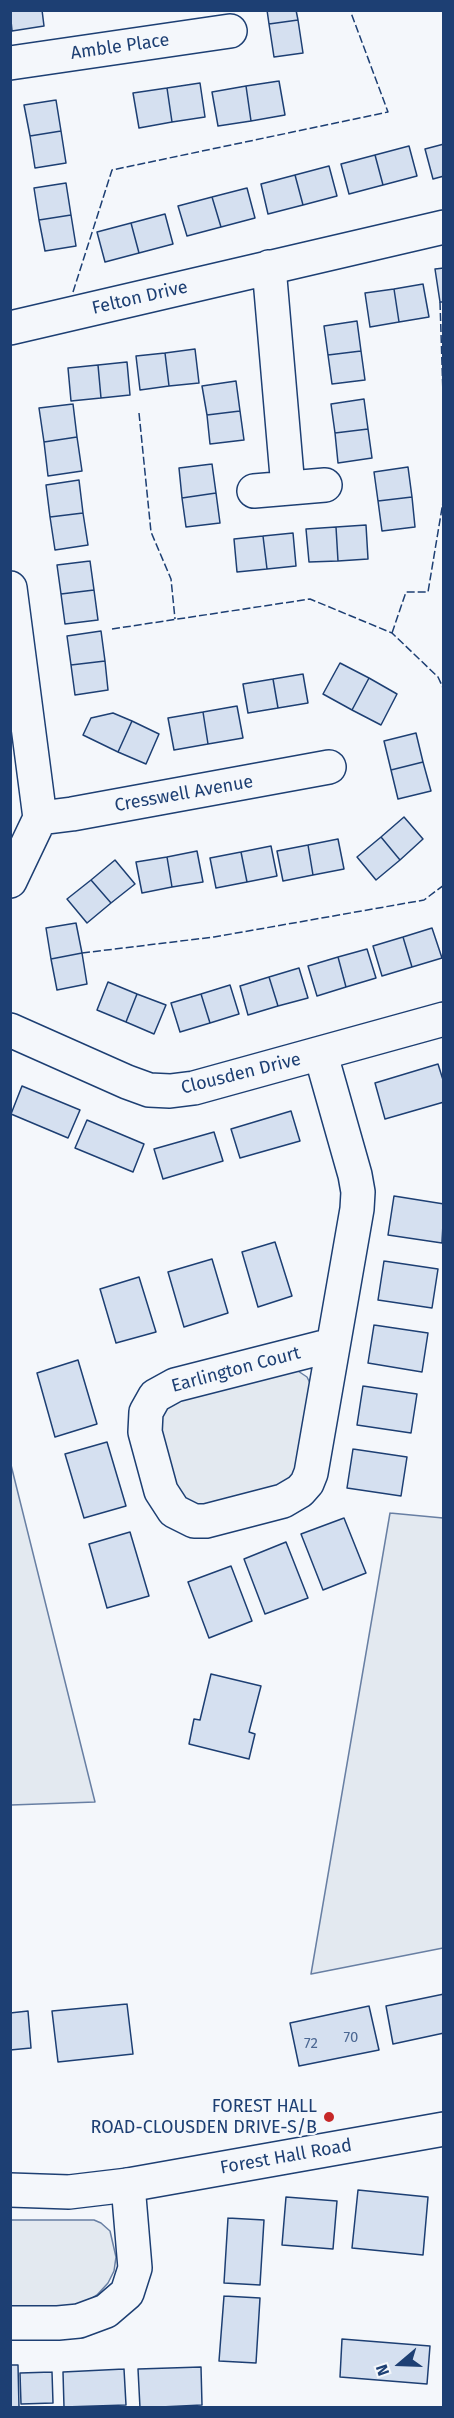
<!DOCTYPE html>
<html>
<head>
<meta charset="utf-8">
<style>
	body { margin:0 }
	#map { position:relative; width:454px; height:2418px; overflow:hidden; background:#f4f7fb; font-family:"Fira Sans",sans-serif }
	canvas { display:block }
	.frame { position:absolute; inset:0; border:12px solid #1d3f73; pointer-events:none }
	.north { position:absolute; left:370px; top:2334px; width:60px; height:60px; -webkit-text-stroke:4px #f4f7fb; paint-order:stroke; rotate:251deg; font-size:16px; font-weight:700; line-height:24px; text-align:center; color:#1d3f73 }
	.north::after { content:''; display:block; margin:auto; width:21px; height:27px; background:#1d3f73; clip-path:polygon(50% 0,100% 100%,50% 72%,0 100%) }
</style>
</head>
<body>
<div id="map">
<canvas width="454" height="2418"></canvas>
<div class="frame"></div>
<div class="north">N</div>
</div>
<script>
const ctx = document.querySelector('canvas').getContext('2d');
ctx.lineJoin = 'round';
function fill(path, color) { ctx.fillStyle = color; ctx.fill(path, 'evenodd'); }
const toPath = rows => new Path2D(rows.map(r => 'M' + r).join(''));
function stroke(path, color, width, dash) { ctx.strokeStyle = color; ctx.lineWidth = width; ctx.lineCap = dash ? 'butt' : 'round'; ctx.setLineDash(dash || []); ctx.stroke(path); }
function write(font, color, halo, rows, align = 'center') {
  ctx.font = font + ' "Fira Sans",sans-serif'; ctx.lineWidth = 4.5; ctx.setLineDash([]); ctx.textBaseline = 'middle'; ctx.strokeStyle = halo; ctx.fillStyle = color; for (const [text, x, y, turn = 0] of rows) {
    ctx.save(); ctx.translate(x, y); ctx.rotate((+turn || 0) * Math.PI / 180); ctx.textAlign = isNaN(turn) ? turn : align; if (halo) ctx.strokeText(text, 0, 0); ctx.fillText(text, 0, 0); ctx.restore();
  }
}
const green = toPath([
	[289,1370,298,1371,307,1377,311,1385,296,1475,291,1482,204,1508,176,1496,157,1431,165,1404,289,1370],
	[10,1465,11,1465,95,1802,11,1805,10,1465],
	[390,1513,443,1518,443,1948,311,1974,390,1513],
	[10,2220,94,2220,101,2223,110,2231,116,2257,114,2271,108,2283,97,2295,83,2304,66,2309,11,2308,10,2220]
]);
const building = toPath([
	[10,10,42,10,44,26,12,31,10,10],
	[267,10,296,10,298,20,269,24,267,10],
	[298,20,303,53,274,57,269,24,298,20],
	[279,81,285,115,251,121,246,86,279,81],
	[200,83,205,117,172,122,167,88,200,83],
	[246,86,251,121,218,126,212,92,246,86],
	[167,88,172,122,139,128,133,93,167,88],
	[56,100,61,131,30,136,24,105,56,100],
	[61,131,66,163,35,168,30,136,61,131],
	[444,144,444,176,433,179,425,149,444,144],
	[409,146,417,176,383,185,375,155,409,146],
	[375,155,383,185,349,194,341,164,375,155],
	[329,166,337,196,303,205,295,175,329,166],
	[295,175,303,205,268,214,261,184,295,175],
	[66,183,71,215,39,220,34,188,66,183],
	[247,188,255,218,221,227,212,197,247,188],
	[212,197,221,227,187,236,178,206,212,197],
	[165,214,173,244,139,253,131,223,165,214],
	[71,215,76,246,45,251,39,220,71,215],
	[131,223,139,253,105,262,97,232,131,223],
	[444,268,444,302,440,302,435,269,444,268],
	[423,284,429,317,399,322,394,289,423,284],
	[394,289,399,322,370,327,365,293,394,289],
	[357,321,361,351,328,355,324,326,357,321],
	[195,349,199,383,169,386,165,353,195,349],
	[361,351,365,380,332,384,328,355,361,351],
	[165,353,169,386,140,390,136,356,165,353],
	[127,362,130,395,101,398,98,365,127,362],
	[98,365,101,398,71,401,68,368,98,365],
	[236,381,240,411,207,415,202,386,236,381],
	[364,399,368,429,335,433,331,404,364,399],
	[73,404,77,437,44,442,39,408,73,404],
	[240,411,244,440,210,444,207,415,240,411],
	[368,429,372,458,338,463,335,433,368,429],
	[77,437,82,471,48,476,44,442,77,437],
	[212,464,216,493,182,498,179,468,212,464],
	[408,467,412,497,378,501,374,472,408,467],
	[79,480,83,513,50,517,46,485,79,480],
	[216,493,220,523,186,527,182,498,216,493],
	[412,497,415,527,382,531,378,501,412,497],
	[83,513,88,545,55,550,50,517,83,513],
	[366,525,368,559,338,561,336,527,366,525],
	[336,527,338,561,309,562,306,529,336,527],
	[293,533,296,566,267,569,263,536,293,533],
	[263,536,267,569,237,572,234,539,263,536],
	[90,561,94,590,61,594,57,565,90,561],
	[94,590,98,620,65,624,61,594,94,590],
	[101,631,105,661,71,665,67,636,101,631],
	[105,661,108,690,75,695,71,665,105,661],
	[340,663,369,678,352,710,323,694,340,663],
	[303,674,308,703,278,708,273,679,303,674],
	[369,678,397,694,381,725,352,710,369,678],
	[273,679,278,708,248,713,243,684,273,679],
	[237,706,243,738,208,744,203,712,237,706],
	[203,712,208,744,174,750,168,718,203,712],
	[113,713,132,721,118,752,83,735,91,718,113,713],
	[132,721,159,734,146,764,118,752,132,721],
	[416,733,423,762,391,770,384,741,416,733],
	[423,762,431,791,398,799,391,770,423,762],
	[404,817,423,839,400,860,381,837,404,817],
	[381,837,400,860,376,880,357,857,381,837],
	[338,839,344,869,313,875,308,845,338,839],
	[308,845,313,875,283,881,277,851,308,845],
	[271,846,277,876,247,882,241,852,271,846],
	[197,851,203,882,172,887,167,857,197,851],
	[241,852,247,882,216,888,210,858,241,852],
	[167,857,172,887,142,893,136,862,167,857],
	[115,860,135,884,111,903,91,880,115,860],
	[91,880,111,903,87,923,67,899,91,880],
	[76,923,82,953,51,959,46,928,76,923],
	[432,928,442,958,412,967,403,937,432,928],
	[403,937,412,967,382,976,373,946,403,937],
	[367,949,376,978,346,987,338,957,367,949],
	[82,953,87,984,57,990,51,959,82,953],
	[338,957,346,987,317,996,308,966,338,957],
	[299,968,308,998,278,1006,269,977,299,968],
	[269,977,278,1006,248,1015,240,986,269,977],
	[108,982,137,994,126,1022,97,1010,108,982],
	[230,985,239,1014,210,1023,201,994,230,985],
	[137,994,166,1005,154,1034,126,1022,137,994],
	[201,994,210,1023,180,1032,171,1003,201,994],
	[438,1064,444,1083,444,1102,385,1119,375,1083,438,1064],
	[22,1086,80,1110,68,1138,11,1114,22,1086],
	[291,1111,300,1141,240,1158,231,1129,291,1111],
	[87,1120,144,1144,133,1172,75,1148,87,1120],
	[214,1132,223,1161,163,1179,154,1149,214,1132],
	[394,1196,444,1204,442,1243,388,1235,394,1196],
	[275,1242,292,1296,258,1307,242,1252,275,1242],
	[212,1259,228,1313,184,1327,168,1272,212,1259],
	[384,1261,438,1269,432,1308,378,1300,384,1261],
	[139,1277,156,1332,116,1343,100,1289,139,1277],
	[374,1325,428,1333,422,1372,368,1363,374,1325],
	[78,1360,97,1424,55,1437,37,1373,78,1360],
	[363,1386,417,1394,411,1433,357,1425,363,1386],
	[107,1442,126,1506,84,1518,65,1454,107,1442],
	[353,1449,407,1457,401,1496,347,1488,353,1449],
	[344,1518,366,1573,323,1590,301,1534,344,1518],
	[130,1532,149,1596,107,1608,89,1544,130,1532],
	[286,1542,308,1598,265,1614,244,1559,286,1542],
	[231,1566,252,1621,209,1638,188,1582,231,1566],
	[211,1674,261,1686,249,1732,255,1734,249,1759,189,1744,194,1719,200,1720,211,1674],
	[444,1994,444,2033,393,2044,386,2006,444,1994],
	[127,2004,133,2054,58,2062,52,2011,127,2004],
	[369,2006,379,2050,299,2066,290,2023,369,2006],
	[28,2011,31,2048,10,2050,10,2013,28,2011],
	[358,2190,428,2197,423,2255,352,2248,358,2190],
	[286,2197,337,2201,333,2249,282,2245,286,2197],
	[228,2218,264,2220,260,2285,224,2283,228,2218],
	[224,2296,260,2298,256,2363,219,2361,224,2296],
	[342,2339,430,2346,427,2384,340,2377,342,2339],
	[10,2365,18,2365,19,2408,10,2408,10,2365],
	[201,2367,202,2405,140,2408,138,2369,201,2367],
	[124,2369,126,2405,64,2407,63,2372,124,2369],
	[52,2372,53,2403,21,2404,20,2373,52,2372]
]);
const minor = toPath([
	[10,63,230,31],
	[269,267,288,488],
	[10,328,444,227],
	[254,491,325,485],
	[10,588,40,818,10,881],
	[40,818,72,814,329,767],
	[10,1030,127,1082,149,1090,170,1091,194,1088,444,1019],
	[321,1055,355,1175,358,1192,357,1209,311,1473,307,1483,300,1491,283,1501,206,1521,194,1521,174,1511,161,1491,145,1432,146,1412,155,1396,175,1385,332,1345],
	[10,2323,58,2323,79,2321,106,2311,127,2293,135,2268,128,2185]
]);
const major = toPath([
	[10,2190,69,2192,128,2185,444,2129]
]);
const fence = toPath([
	[73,292,112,170,388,112,350,10],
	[440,302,444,425],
	[139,413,151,532,171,579,175,619],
	[112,629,310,599,392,633,438,677,444,690],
	[392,633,406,592,428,592,444,496],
	[82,953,214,937,424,900,444,885]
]);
const markers = [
	[329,2117,6,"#c62828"]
];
const numberNames = [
	["70",351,2038],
	["72",311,2044]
];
const streetNames = [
	["Amble Place",120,47,-8],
	["Felton Drive",140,298,-13],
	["Cresswell Avenue",184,794,-10],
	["Clousden Drive",241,1074,-14],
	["Earlington Court",236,1370,-15],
	["Forest Hall Road",286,2157,-10]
];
const poiNames = [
	["FOREST HALL",317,2107],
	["ROAD-CLOUSDEN DRIVE-S/B",317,2128]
];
fill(green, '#e3e9f0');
stroke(green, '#687fa3', 1.5);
fill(building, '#d5e0f0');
stroke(building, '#1d3f73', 1.5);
stroke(minor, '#1d3f73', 36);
stroke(major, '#1d3f73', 36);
stroke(minor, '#f4f7fb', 33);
stroke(major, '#f4f7fb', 33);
stroke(fence, '#1d3f73', 1.5, [8, 3]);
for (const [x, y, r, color] of markers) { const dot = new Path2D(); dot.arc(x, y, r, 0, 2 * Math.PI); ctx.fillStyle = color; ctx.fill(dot); stroke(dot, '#f4f7fb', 2); }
write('15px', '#4b6792', null, numberNames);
write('18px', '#1d3f73', '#f4f7fb', streetNames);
write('18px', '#1d3f73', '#f4f7fb', poiNames, 'right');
</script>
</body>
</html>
